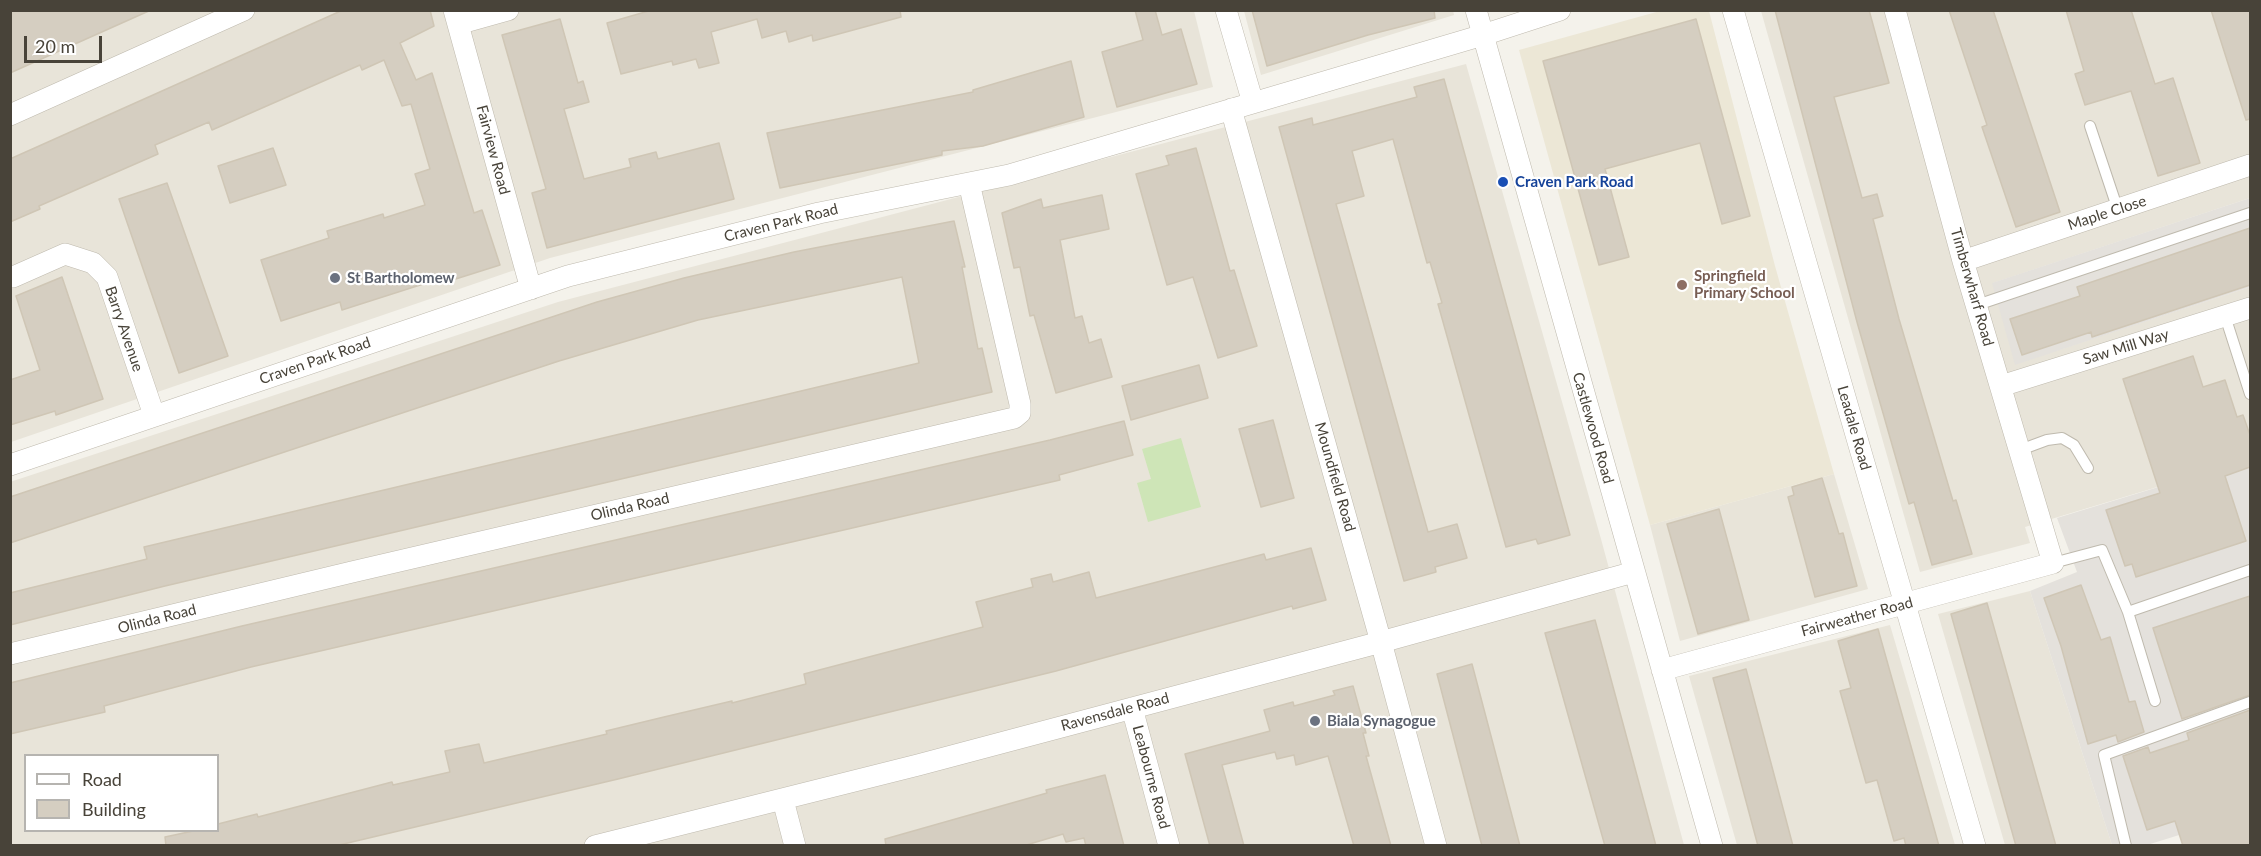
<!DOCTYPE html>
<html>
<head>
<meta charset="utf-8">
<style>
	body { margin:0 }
	#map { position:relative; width:2261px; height:856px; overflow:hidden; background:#f4f2eb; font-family:Lato,sans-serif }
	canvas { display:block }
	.frame { position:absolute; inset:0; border:12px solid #484339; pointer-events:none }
	.legend { position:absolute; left:24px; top:754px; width:195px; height:78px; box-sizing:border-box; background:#fff; border:2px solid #b6b4b0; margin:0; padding:8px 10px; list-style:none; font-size:18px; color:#484339 }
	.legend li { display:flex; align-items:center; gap:12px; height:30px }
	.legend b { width:30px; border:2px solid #b6b4b0 }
	.scale { position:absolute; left:24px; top:36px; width:78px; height:27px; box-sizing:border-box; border:3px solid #484339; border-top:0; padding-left:8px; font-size:18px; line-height:21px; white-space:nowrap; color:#484339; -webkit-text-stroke:4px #fff; paint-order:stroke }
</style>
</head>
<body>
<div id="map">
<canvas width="2261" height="856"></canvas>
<div class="frame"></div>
<ul class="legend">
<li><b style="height:8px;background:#fff"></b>Road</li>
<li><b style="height:16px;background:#d5cec1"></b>Building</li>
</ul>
<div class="scale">20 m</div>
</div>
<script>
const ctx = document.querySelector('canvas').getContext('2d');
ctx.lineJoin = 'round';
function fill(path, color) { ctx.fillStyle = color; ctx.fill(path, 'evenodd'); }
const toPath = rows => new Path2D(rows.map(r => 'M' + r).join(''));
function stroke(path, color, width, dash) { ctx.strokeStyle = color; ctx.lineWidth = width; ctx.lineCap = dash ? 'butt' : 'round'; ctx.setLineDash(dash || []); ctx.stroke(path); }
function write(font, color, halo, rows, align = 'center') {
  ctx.font = font + ' Lato,sans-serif'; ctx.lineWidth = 4.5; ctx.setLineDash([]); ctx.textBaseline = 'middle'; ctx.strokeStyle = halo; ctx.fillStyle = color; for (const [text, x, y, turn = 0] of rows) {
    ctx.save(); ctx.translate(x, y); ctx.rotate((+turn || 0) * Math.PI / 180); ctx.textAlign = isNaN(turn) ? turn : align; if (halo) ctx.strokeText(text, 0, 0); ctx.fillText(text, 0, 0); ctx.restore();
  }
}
const residential = toPath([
	[1453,10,1454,15,1261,75,1244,11],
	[10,11,1194,11,1213,87,550,258,11,442],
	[1761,11,2250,11,2250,198,1993,283,2016,364,2250,287,2250,459,2025,527,2030,543,1920,572],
	[1466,64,1601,539,1684,845,11,845,10,482,558,302],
	[26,756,218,756,218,830,26,830],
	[1834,474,1868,589,1680,641,1650,525],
	[2030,591,2112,845,2005,845,1938,614],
	[1890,625,1955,845,1737,845,1689,676]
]);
const industrial = toPath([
	[2250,198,2250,287,2015,365,1992,283],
	[2250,459,2250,813,2147,845,2112,845,2030,591,2077,572,2057,518]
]);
const education = toPath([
	[1660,11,1709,11,1775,266,1834,474,1650,525,1519,50]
]);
const green = toPath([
	[1181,438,1201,507,1148,522,1137,483,1151,479,1142,449]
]);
const building = toPath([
	[10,10,151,10,10,73,10,10],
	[343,10,430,10,434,26,400,43,416,80,432,73,474,213,482,210,500,265,443,283,442,278,342,310,340,302,281,321,261,260,329,238,327,231,383,214,384,218,425,205,415,174,430,169,411,104,402,106,384,60,362,70,360,65,212,130,209,122,155,145,158,154,39,206,40,209,10,222,10,159,343,10],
	[652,10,900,10,901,17,813,41,812,35,789,42,786,31,762,38,757,19,711,32,719,63,699,68,696,59,673,65,672,61,621,74,607,23,652,10],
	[1135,10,1155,10,1162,35,1181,29,1197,84,1117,107,1102,52,1143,40,1135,10],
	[1252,10,1434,10,1435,18,1368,35,1267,66,1252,10],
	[1775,10,1869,10,1889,83,1834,97,1862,198,1877,194,1883,216,1873,219,1899,319,1953,501,1956,500,1972,554,1932,565,1914,502,1909,504,1857,322,1775,10],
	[1949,10,1993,10,2060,212,2016,227,1982,127,1987,125,1949,10],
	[2066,10,2131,10,2155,84,2173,78,2200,163,2158,176,2131,91,2085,105,2075,74,2084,71,2066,10],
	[2211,10,2250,10,2250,119,2246,120,2211,10],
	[560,19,578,83,583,81,589,102,564,109,584,179,631,167,629,159,656,152,658,159,719,143,734,199,547,248,532,193,546,189,502,35,560,19],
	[1696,19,1750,216,1722,224,1700,143,1605,169,1629,257,1599,265,1543,61,1696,19],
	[1071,61,1084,117,983,146,942,151,942,155,780,188,767,133,973,92,973,90,1071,61],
	[1444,79,1570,535,1538,544,1536,539,1506,547,1438,304,1442,303,1430,262,1427,263,1393,139,1352,151,1364,196,1336,204,1428,532,1457,524,1467,558,1435,567,1436,572,1404,581,1279,127,1312,118,1313,125,1417,97,1414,87,1444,79],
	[273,148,286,185,230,203,218,166,273,148],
	[1196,148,1230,271,1234,270,1257,346,1218,358,1193,277,1167,285,1136,174,1169,165,1166,156,1196,148],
	[167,183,228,356,179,373,119,199,167,183],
	[1102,195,1109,229,1060,240,1075,318,1082,316,1089,343,1101,339,1112,377,1056,393,1034,315,1030,316,1020,267,1014,268,1002,213,1041,199,1043,208,1102,195],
	[954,221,965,267,962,267,978,349,982,348,992,392,165,586,10,625,10,593,147,559,144,547,919,363,902,277,698,320,559,361,10,543,10,497,597,302,684,278,794,252,954,221],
	[2250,228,2250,285,2092,337,2091,332,2022,355,2010,319,2080,296,2077,287,2250,228],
	[62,277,103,399,56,415,55,411,10,425,10,380,40,370,16,296,62,277],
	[2193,356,2203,387,2225,380,2237,417,2243,415,2250,435,2250,467,2225,476,2246,541,2136,577,2132,564,2125,566,2106,510,2160,493,2123,379,2193,356],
	[1199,365,1208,398,1131,420,1122,386,1199,365],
	[1273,420,1294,498,1261,507,1239,429,1273,420],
	[1124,421,1133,455,1059,475,1060,480,251,667,104,706,105,712,10,734,10,683,242,626,1050,440,1124,421],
	[1822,478,1839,534,1843,533,1857,586,1815,597,1788,497,1794,495,1792,487,1822,478],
	[1719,509,1749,620,1698,634,1667,524,1719,509],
	[1311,548,1326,600,1293,609,1292,606,1056,671,618,779,335,846,166,846,165,837,193,831,218,831,218,824,257,814,258,817,392,782,393,785,450,772,445,751,479,744,484,763,607,734,606,731,664,717,732,701,732,703,806,684,804,674,983,627,976,602,1033,587,1031,579,1051,574,1053,582,1089,572,1096,598,1264,554,1266,560,1311,548],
	[2081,585,2101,640,2110,637,2129,702,2135,701,2144,732,2118,742,2116,735,2088,744,2061,646,2044,598,2081,585],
	[2250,596,2250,695,2182,719,2153,628,2250,596],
	[1987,603,2056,846,2016,846,1951,614,1987,603],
	[1595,620,1656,846,1605,846,1545,633,1595,620],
	[1878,629,1939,846,1906,846,1904,838,1894,841,1877,780,1866,783,1840,691,1851,688,1838,641,1878,629],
	[1472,664,1520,846,1482,846,1437,674,1472,664],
	[1746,669,1793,846,1758,846,1713,678,1746,669],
	[1353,686,1366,733,1363,733,1369,756,1366,756,1391,846,1354,846,1328,756,1296,765,1294,755,1277,759,1275,752,1222,765,1244,846,1210,846,1185,754,1270,731,1264,710,1293,702,1294,706,1335,695,1333,691,1353,686],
	[2250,710,2250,846,2183,846,2175,821,2147,830,2123,756,2148,747,2150,753,2189,740,2187,733,2250,710],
	[1105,775,1124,846,1086,846,1084,838,1066,842,1063,834,1023,846,886,846,885,839,1047,793,1046,790,1105,775]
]);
const lane = toPath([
	[2090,126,2118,210],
	[1977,305,2250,213],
	[2225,316,2250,394],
	[2020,450,2047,440,2062,438,2074,445,2088,468],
	[2053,563,2102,550,2128,612,2250,570],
	[2128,612,2155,701],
	[2126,846,2104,755,2250,702]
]);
const street = toPath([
	[454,10,531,289],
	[1226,10,1253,103],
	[1476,10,1712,846],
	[1733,10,1975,846],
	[458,24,508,10],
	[1231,109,1381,642,1436,846],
	[10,115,244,10],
	[1963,261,2250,165],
	[10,276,13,277,65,254,93,263,107,277,154,415],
	[2001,386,2250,308],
	[10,465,568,276,819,213,1009,175,1483,35,1560,10],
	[10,654,352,572,1014,418,1020,413,1020,404,969,183],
	[1662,670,2053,563,1963,261,1895,10],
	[1132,708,1169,846],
	[783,800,795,846],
	[595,846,918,765,1381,642,1634,572]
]);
const markers = [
	[1503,182,6,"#1a4fb4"],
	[335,278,6,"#6b7280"],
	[1682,285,6,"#8d6e63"],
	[1315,721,6,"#6b7280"]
];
const streetNames = [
	["Fairview Road",493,150,75],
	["Maple Close",2107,213,-18],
	["Craven Park Road",781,223,-14],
	["Timberwharf Road",1972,287,74],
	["Barry Avenue",124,329,71],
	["Saw Mill Way",2126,347,-17],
	["Craven Park Road",315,361,-19],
	["Castlewood Road",1593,428,74],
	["Leadale Road",1854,428,74],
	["Moundfield Road",1335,477,74],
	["Olinda Road",630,507,-13],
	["Fairweather Road",1857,617,-15],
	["Olinda Road",157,619,-14],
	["Ravensdale Road",1115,712,-15],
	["Leabourne Road",1151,777,75]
];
const transitNames = [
	["Craven Park Road",1515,182]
];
const educationNames = [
	["Springfield",1694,276],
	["Primary School",1694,293]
];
const worshipNames = [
	["St Bartholomew",347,278],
	["Biala Synagogue",1327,721]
];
fill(residential, '#e8e4d9');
fill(industrial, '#e4e1dc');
fill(education, '#ece7d6');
fill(green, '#cee5b7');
fill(building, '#d5cec1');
stroke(building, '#cfc6b5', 1.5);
stroke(lane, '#bfbaae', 12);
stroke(street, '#bfbaae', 22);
stroke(lane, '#fff', 10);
stroke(street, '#fff', 21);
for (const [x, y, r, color] of markers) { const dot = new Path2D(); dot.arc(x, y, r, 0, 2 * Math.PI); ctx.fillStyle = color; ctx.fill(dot); stroke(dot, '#fff', 2); }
write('15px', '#484339', '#fff', streetNames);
write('bold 15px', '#164399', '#fff', transitNames, 'left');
write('bold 15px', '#785e54', '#fff', educationNames, 'left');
write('bold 15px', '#5b616d', '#fff', worshipNames, 'left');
</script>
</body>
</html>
